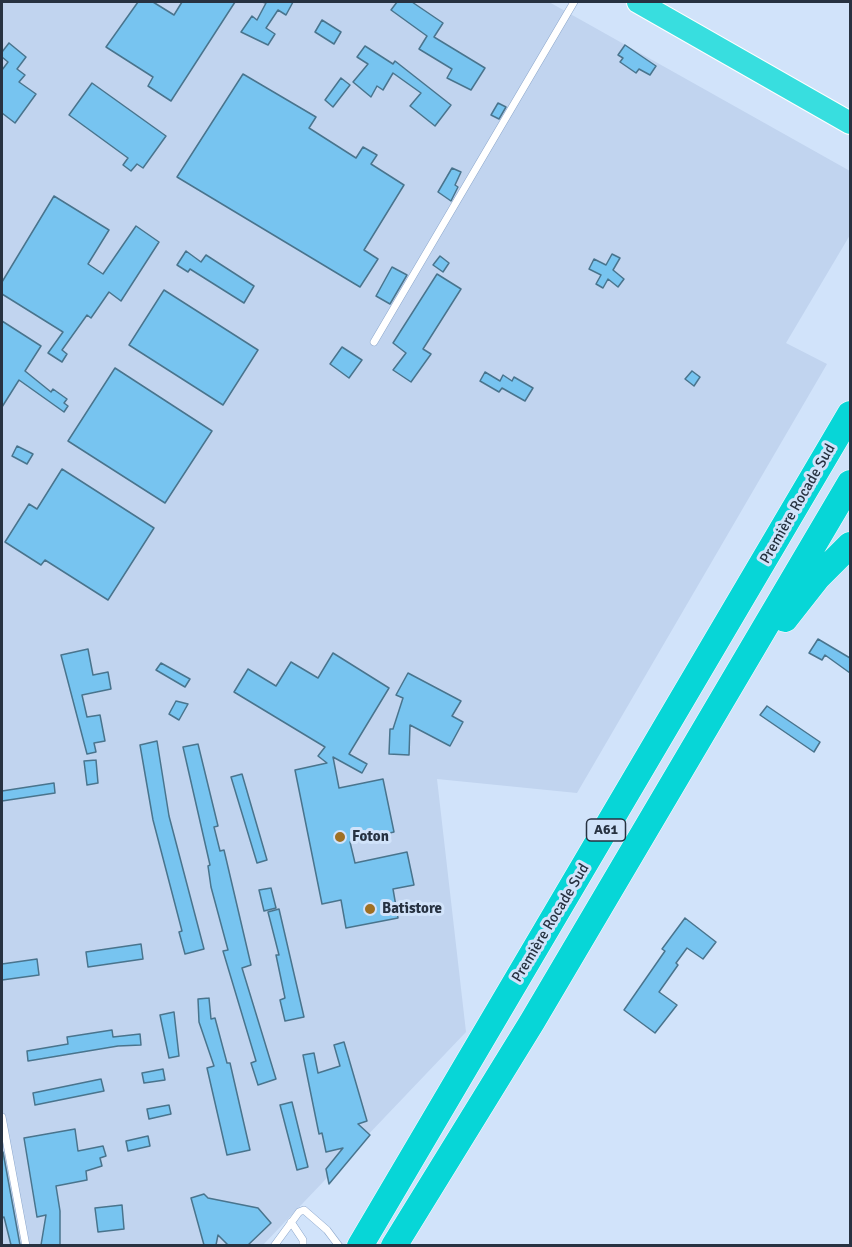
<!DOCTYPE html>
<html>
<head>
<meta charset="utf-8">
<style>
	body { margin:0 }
	#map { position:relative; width:852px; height:1247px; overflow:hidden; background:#d1e3fa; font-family:Signika,sans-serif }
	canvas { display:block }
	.frame { position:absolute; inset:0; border:3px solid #273241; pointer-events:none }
</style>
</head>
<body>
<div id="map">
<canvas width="852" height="1247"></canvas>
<div class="frame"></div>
</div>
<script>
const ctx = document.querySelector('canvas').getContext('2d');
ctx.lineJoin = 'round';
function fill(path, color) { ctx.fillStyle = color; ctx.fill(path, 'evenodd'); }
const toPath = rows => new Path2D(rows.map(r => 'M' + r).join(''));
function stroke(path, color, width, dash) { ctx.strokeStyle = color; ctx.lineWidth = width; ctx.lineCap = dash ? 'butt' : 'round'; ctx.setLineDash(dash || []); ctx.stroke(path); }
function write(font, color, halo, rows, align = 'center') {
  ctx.font = font + ' Signika,sans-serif'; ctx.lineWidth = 6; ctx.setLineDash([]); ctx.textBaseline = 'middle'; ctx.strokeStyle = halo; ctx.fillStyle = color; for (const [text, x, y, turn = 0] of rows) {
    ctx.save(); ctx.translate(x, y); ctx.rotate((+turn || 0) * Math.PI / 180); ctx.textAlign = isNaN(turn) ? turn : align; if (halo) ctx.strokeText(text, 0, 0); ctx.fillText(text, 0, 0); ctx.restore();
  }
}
const built = toPath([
	[2,2,549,2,850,171,850,235,786,343,827,364,577,793,437,779,466,1032,263,1245,2,1246]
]);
const building = toPath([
	[138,2,153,2,174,15,182,2,235,2,171,101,148,86,153,77,106,47,138,2],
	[262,2,293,2,286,15,278,10,266,28,275,34,268,45,241,32,252,16,257,20,266,3,262,2],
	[397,2,412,2,443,23,434,37,485,68,471,90,447,78,452,69,419,49,427,36,391,10,397,2],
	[322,20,341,32,334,44,315,32,322,20],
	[9,43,26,57,17,69,25,75,19,82,36,94,15,123,2,113,2,70,8,62,2,57,2,52,9,43],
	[625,45,656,66,650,75,639,69,636,73,620,62,623,58,618,55,625,45],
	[365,46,393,64,395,61,451,105,435,126,410,106,421,93,393,73,383,90,377,86,371,97,353,82,368,64,357,57,365,46],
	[243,74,316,117,309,128,356,158,363,147,377,155,371,164,404,185,364,250,378,259,360,287,177,177,243,74],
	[341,78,350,85,333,107,325,100,341,78],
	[92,83,166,136,143,168,137,164,131,171,123,165,128,158,69,115,92,83],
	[498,103,506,107,499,119,491,115,498,103],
	[452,168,461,172,455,185,458,187,451,201,438,192,452,168],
	[54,196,109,230,88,264,103,274,136,226,159,242,121,301,109,292,91,318,87,315,62,350,67,354,62,362,48,353,63,332,2,294,2,282,54,196],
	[186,251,201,262,206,255,254,286,244,303,190,269,188,272,177,265,186,251],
	[612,254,620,258,613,270,624,279,618,287,608,279,603,288,596,284,601,275,589,269,594,259,606,265,612,254],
	[440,256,449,263,443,272,433,265,440,256],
	[392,267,407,275,390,304,376,296,392,267],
	[437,274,461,289,423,349,431,354,411,382,393,370,406,353,393,343,437,274],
	[164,290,258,350,223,405,129,345,164,290],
	[2,321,41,346,25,371,51,392,53,389,67,399,64,403,68,406,64,412,19,380,2,407,2,321],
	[342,347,362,360,349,378,330,364,342,347],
	[115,368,212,431,165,503,68,441,115,368],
	[692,371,700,377,694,386,685,379,692,371],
	[485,372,500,381,503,375,512,381,514,377,533,388,525,401,502,388,499,392,480,381,485,372],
	[17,446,33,454,27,464,12,456,17,446],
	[62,469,154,528,108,600,45,560,41,565,5,542,29,504,37,509,62,469],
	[818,639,850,658,850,673,825,655,822,660,809,653,818,639],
	[88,649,93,675,108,672,111,689,82,695,87,717,100,715,105,741,94,743,96,752,87,754,61,655,88,649],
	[333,653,389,688,349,754,367,764,362,773,333,757,339,788,383,779,394,832,350,842,355,863,407,852,414,885,393,889,398,918,346,928,341,900,322,904,295,770,327,763,318,756,325,747,234,692,248,669,276,686,291,662,318,678,333,653],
	[161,663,190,679,185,687,156,670,161,663],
	[408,673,461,701,452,716,463,722,450,746,410,725,409,755,389,754,390,729,393,729,403,698,396,695,408,673],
	[176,701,188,704,179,720,169,714,176,701],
	[767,706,820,742,814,752,760,715,767,706],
	[157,741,169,816,204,949,185,954,179,932,182,931,153,820,140,745,157,741],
	[198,744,218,826,214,827,220,851,224,850,251,965,242,968,276,1079,258,1085,251,1063,256,1061,223,951,228,950,211,887,208,866,210,865,183,747,198,744],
	[96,760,98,783,87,785,84,761,96,760],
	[242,774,267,860,257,863,231,777,242,774],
	[54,783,55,793,2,801,2,791,54,783],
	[271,888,276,908,264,911,259,890,271,888],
	[279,909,304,1017,285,1021,280,1000,285,998,276,955,279,955,268,912,279,909],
	[685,918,716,942,703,959,687,948,676,963,678,965,659,992,677,1005,655,1033,624,1010,665,951,662,949,685,918],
	[141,944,143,959,88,967,86,952,141,944],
	[37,959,39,975,2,980,2,964,37,959],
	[209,998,211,1019,215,1018,227,1063,230,1063,250,1150,227,1155,207,1068,214,1066,199,1022,198,999,209,998],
	[174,1012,179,1056,169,1058,160,1015,174,1012],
	[112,1030,113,1037,140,1034,141,1045,118,1046,28,1061,27,1051,68,1044,67,1037,112,1030],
	[344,1042,367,1121,358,1124,370,1135,329,1184,326,1169,343,1148,326,1152,322,1133,319,1134,303,1055,314,1053,318,1073,340,1066,334,1045,344,1042],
	[163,1069,165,1080,144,1083,142,1073,163,1069],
	[101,1079,104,1091,35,1105,33,1093,101,1079],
	[292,1102,308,1167,297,1170,280,1105,292,1102],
	[169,1105,171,1114,149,1119,147,1109,169,1105],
	[75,1129,78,1151,103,1146,106,1156,100,1158,102,1166,86,1171,87,1180,56,1186,60,1211,60,1245,41,1245,46,1215,37,1217,24,1138,75,1129],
	[148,1136,150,1146,128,1151,126,1141,148,1136],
	[2,1152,3,1152,20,1245,11,1245,4,1217,2,1218,2,1152],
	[204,1194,208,1198,258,1208,271,1223,248,1245,228,1245,218,1235,216,1245,204,1245,191,1198,204,1194],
	[122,1205,124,1229,98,1232,95,1208,122,1205]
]);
const service = toPath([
	[374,342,574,2],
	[2,1117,26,1246],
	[291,1222,303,1240,303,1246],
	[274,1246,299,1212,304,1210,327,1230,339,1246]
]);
const trunk = toPath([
	[638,2,850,123]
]);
const motorway = toPath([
	[785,619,818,577,850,545],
	[360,1246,850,414],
	[394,1246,532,1022,850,483]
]);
const markers = [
	[340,837,6,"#9f7023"],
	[370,909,6,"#9f7023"]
];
const shields = [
	[606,830,39]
];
const shieldNames = [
	["A61",606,830]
];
const streetNames = [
	["Première Rocade Sud",798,504,-60],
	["Première Rocade Sud",551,923,-59]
];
const poiNames = [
	["Foton",352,837],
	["Batistore",382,909]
];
fill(built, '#c1d4ef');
fill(building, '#77c4f0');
stroke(building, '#49748d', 1.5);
stroke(service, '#8ba6cb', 8);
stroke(trunk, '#fff', 24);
stroke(motorway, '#fff', 27);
stroke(service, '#fff', 7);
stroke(trunk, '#38dedf', 22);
stroke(motorway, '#07d6d7', 26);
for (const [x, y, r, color] of markers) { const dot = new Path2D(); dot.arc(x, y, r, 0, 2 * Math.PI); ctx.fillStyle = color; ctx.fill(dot); stroke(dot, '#d1e3fa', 2); }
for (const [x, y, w] of shields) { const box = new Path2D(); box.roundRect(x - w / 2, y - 11, w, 22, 4.5); ctx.fillStyle = '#d1e3fa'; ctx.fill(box); stroke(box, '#273241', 1.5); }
write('bold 14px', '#273241', null, shieldNames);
write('15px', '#273241', '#d1e3fa', streetNames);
write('bold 15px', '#273241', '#d1e3fa', poiNames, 'left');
</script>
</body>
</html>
